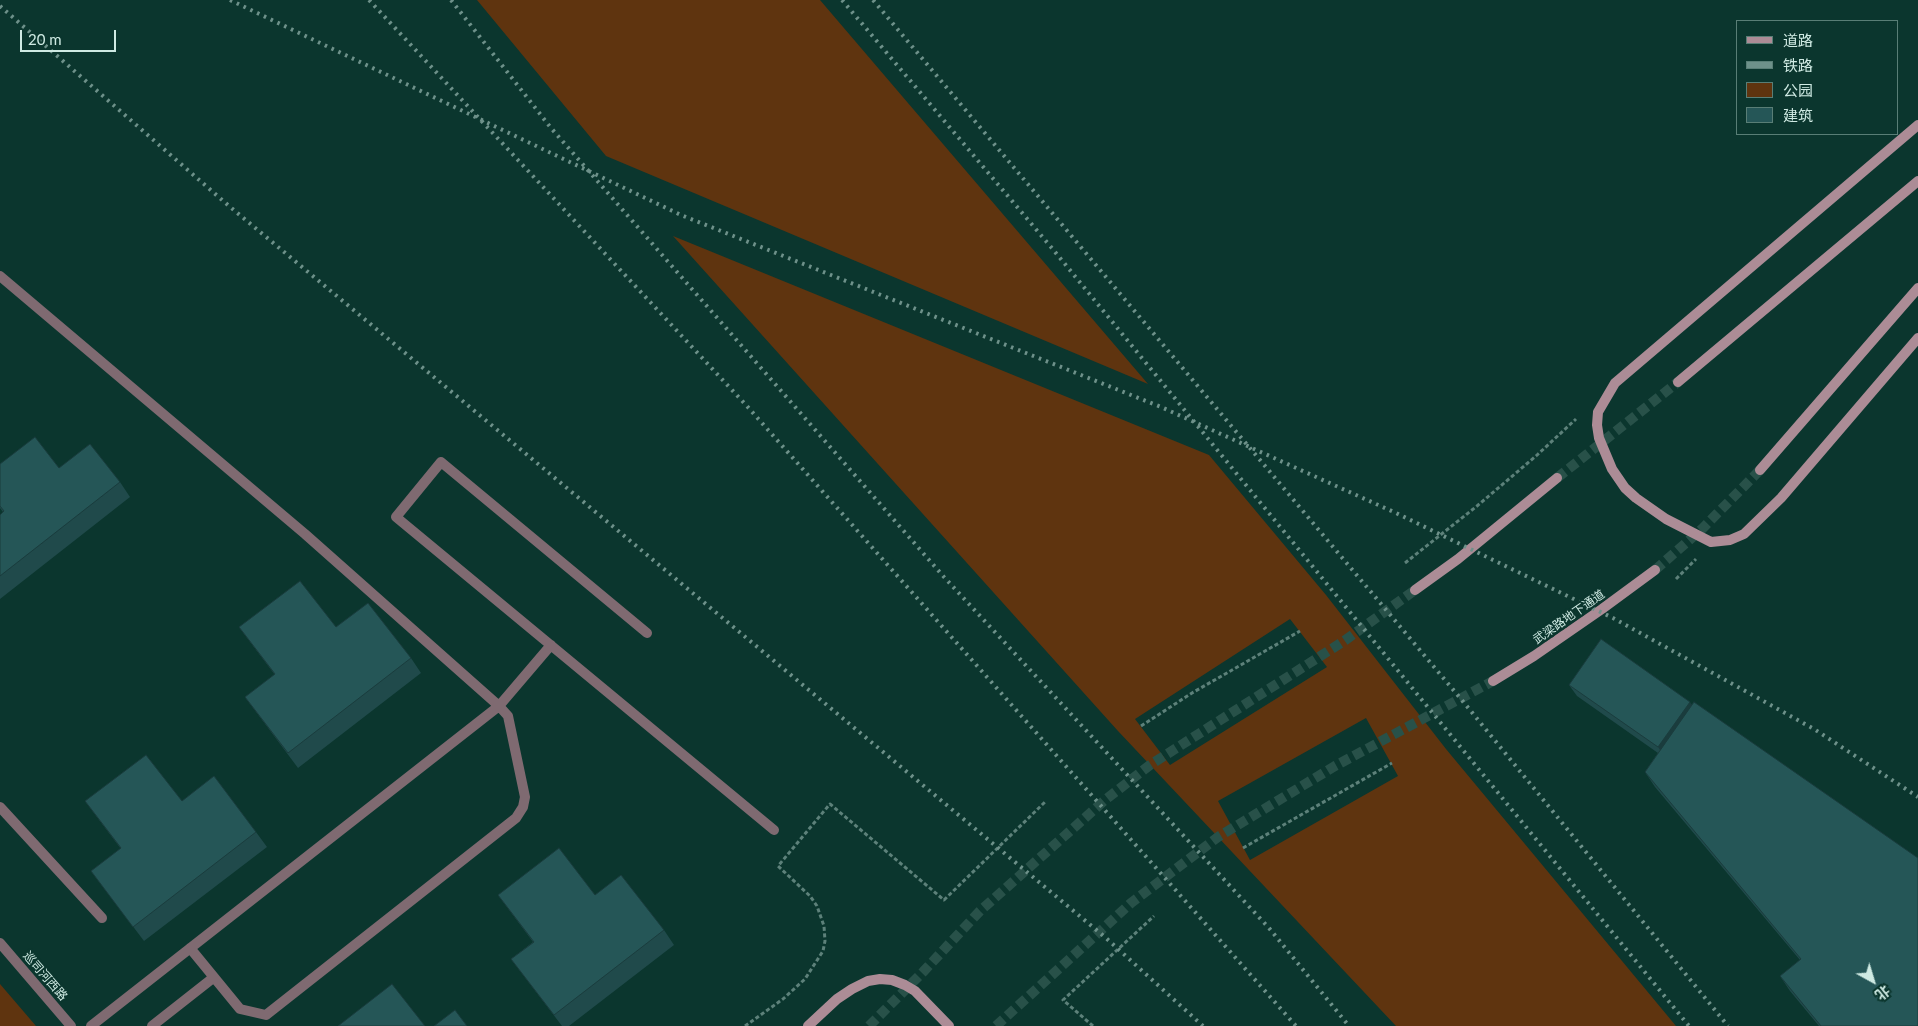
<!DOCTYPE html>
<html>
<head>
<meta charset="utf-8">
<style>
	body { margin:0 }
	#map { position:relative; width:1918px; height:1026px; overflow:hidden; background:#0b362e; font-family:Lato,"Noto Sans SC",sans-serif }
	canvas { display:block }
	.legend { position:absolute; left:1736px; top:20px; width:162px; height:115px; box-sizing:border-box; background:#0b362e; border:1px solid #597e76; margin:0; padding:6px 9px; list-style:none; font-size:15px; color:#cfeae3 }
	.legend li { display:flex; align-items:center; gap:10px; height:25px }
	.legend b { width:25px; border:1px solid #597e76 }
	.north { position:absolute; left:1848px; top:956px; width:50px; height:50px; -webkit-text-stroke:4px #0b362e; paint-order:stroke; rotate:141deg; font-size:14px; font-weight:700; line-height:20px; text-align:center; color:#cfeae3 }
	.north::after { content:''; display:block; margin:auto; width:18px; height:22px; background:#cfeae3; clip-path:polygon(50% 0,100% 100%,50% 72%,0 100%) }
	.scale { position:absolute; left:20px; top:30px; width:96px; height:22px; box-sizing:border-box; border:2px solid #cfeae3; border-top:0; padding-left:6px; font-size:15px; line-height:18px; white-space:nowrap; color:#cfeae3; -webkit-text-stroke:4px #0b362e; paint-order:stroke }
</style>
</head>
<body>
<div id="map">
<canvas width="1918" height="1026"></canvas>
<ul class="legend">
<li><b style="height:6px;background:#ac8c96"></b>道路</li>
<li><b style="height:6px;background:#6e918a"></b>铁路</li>
<li><b style="height:14px;background:#5f340f"></b>公园</li>
<li><b style="height:14px;background:#255657"></b>建筑</li>
</ul>
<div class="north">北</div>
<div class="scale">20 m</div>
</div>
<script>
const ctx = document.querySelector('canvas').getContext('2d');
ctx.lineJoin = 'round';
function fill(path, color) { ctx.fillStyle = color; ctx.fill(path, 'evenodd'); }
const toPath = rows => new Path2D(rows.map(r => 'M' + r).join(''));
function stroke(path, color, width, dash) { ctx.strokeStyle = color; ctx.lineWidth = width; ctx.lineCap = dash ? 'butt' : 'round'; ctx.setLineDash(dash || []); ctx.stroke(path); }
function write(font, color, halo, rows, align = 'center') {
  ctx.font = font + ' Lato,"Noto Sans SC",sans-serif'; ctx.lineWidth = 4.5; ctx.setLineDash([]); ctx.textBaseline = 'middle'; ctx.strokeStyle = halo; ctx.fillStyle = color; for (const [text, x, y, turn = 0] of rows) {
    ctx.save(); ctx.translate(x, y); ctx.rotate((+turn || 0) * Math.PI / 180); ctx.textAlign = isNaN(turn) ? turn : align; if (halo) ctx.strokeText(text, 0, 0); ctx.fillText(text, 0, 0); ctx.restore();
  }
}
const green = toPath([
	[477,0,820,0,1148,384,606,156],
	[673,236,1209,455,1326,595,1446,749,1676,1026,1396,1026,1118,731],
	[1290,619,1327,667,1170,765,1135,719],
	[1366,718,1398,776,1250,860,1218,801],
	[0,984,36,1026,0,1026]
]);
const secondaryTunnel = toPath([
	[1557,478,1678,382],
	[1655,570,1703,528,1760,470],
	[869,1026,923,972,980,911,1105,800,1150,765,1344,641,1415,590],
	[996,1026,1131,903,1218,837,1335,766,1493,681]
]);
const path = toPath([
	[1405,563,1477,506,1536,456,1576,419],
	[1676,579,1696,559],
	[1141,726,1192,693,1300,631],
	[1243,848,1392,763],
	[745,1026,783,999,805,979,823,951,825,941,824,926,817,906,810,896,778,866,830,804,944,900,1046,801],
	[1093,1026,1063,1000,1154,916]
]);
const lane = toPath([
	[0,276,305,534,499,706,508,716,525,797,523,807,516,818,266,1015,240,1009,190,948],
	[647,633,441,462,396,517,774,830],
	[0,807,102,918],
	[91,1026,499,706,551,645],
	[152,1026,213,978]
]);
const street = toPath([
	[0,943,71,1026]
]);
const secondary = toPath([
	[1918,125,1615,383,1598,412,1597,425,1599,438,1612,469,1625,488,1636,498,1666,519,1711,542,1730,540,1744,534,1781,498,1918,338],
	[1678,382,1918,181],
	[1760,470,1918,288],
	[1415,590,1458,559,1557,478],
	[1493,681,1534,656,1602,609,1655,570],
	[808,1026,837,999,852,989,868,981,880,979,892,980,905,985,915,991,949,1026]
]);
const rail = toPath([
	[230,0,681,215,1161,407,1396,513,1613,618,1814,729,1918,797],
	[369,0,746,405,1296,1026],
	[451,0,551,128,944,577,1269,928,1349,1026],
	[842,0,1051,247,1689,1026],
	[873,0,1461,699,1728,1026],
	[0,6,229,206,1106,938,1203,1026]
]);
const wall = toPath([
	[0,464,59,468,120,482,130,497,0,599,0,515,3,512,0,508],
	[239,627,336,627,411,658,421,673,298,768,245,697,275,675],
	[1569,685,1692,705,1918,1026,1819,1026,1790,991,1780,976,1800,960,1655,787,1645,772,1658,753,1577,696],
	[85,801,182,801,256,832,267,847,144,941,91,871,121,849],
	[498,895,595,895,664,930,674,945,569,1026,562,1026,511,959,533,942]
]);
const shadedWall = toPath([
	[1690,702,1698,713,1666,759,1658,747]
]);
const building = toPath([
	[35,437,59,468,90,444,120,482,0,576,0,515,4,511,0,506,0,464,35,437],
	[300,581,336,627,368,603,411,658,288,753,245,697,275,674,239,627,300,581],
	[1601,639,1690,702,1658,747,1569,685,1601,639],
	[1694,702,1918,858,1918,1026,1821,1026,1780,976,1801,959,1645,772,1694,702],
	[146,755,182,801,214,776,256,832,133,927,91,871,121,848,85,801,146,755],
	[559,848,595,895,621,875,664,930,554,1015,511,959,534,942,498,895,559,848],
	[392,984,425,1026,338,1026,392,984],
	[455,1010,467,1026,434,1026,455,1010]
]);
const streetNames = [
	["武梁路地下通道",1569,617,-35],
	["巡司河西路",45,976,49]
];
fill(green, '#5f340f');
stroke(secondaryTunnel, '#285149', 10, [10, 5]);
stroke(path, '#5d817a', 3, [4, 2.5]);
stroke(lane, '#7f6a71', 10);
stroke(street, '#7f6a71', 10);
stroke(secondary, '#ac8c96', 10);
stroke(rail, '#6e918a', 4, [2.5, 5]);
fill(wall, '#204a4b');
fill(shadedWall, '#1a3c3d');
fill(building, '#255657');
stroke(building, '#1a3c3d', 1);
write('12px', '#cfeae3', '#0b362e', streetNames);
</script>
</body>
</html>
